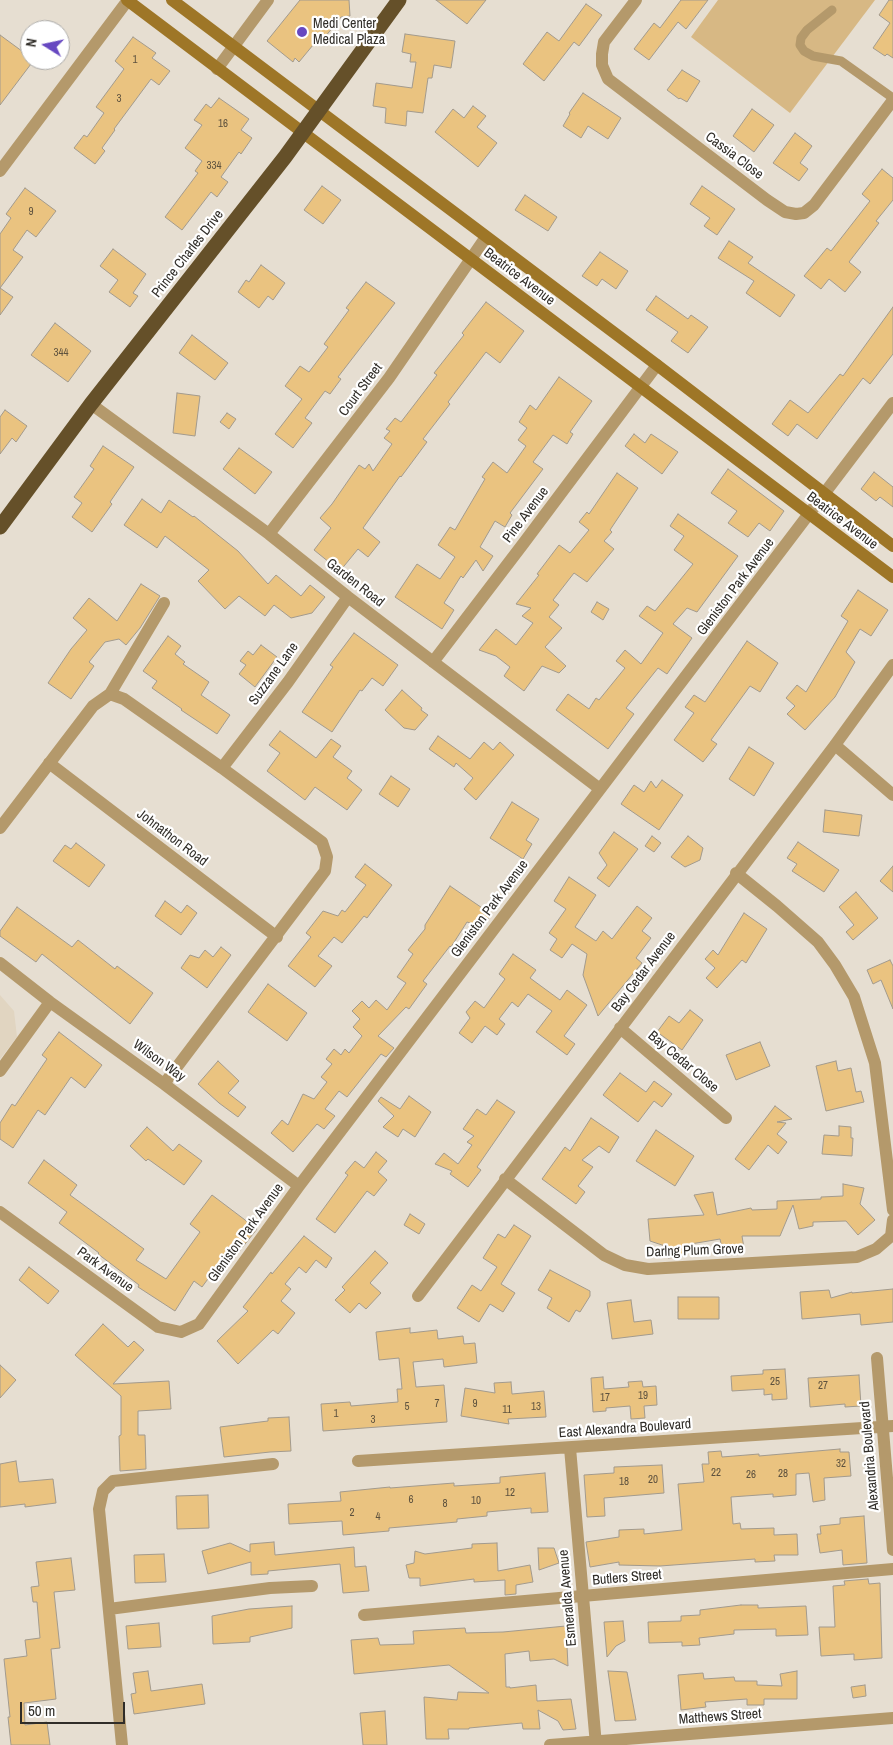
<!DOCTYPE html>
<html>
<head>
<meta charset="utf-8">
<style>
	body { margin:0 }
	#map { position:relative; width:893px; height:1745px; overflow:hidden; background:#e6ded1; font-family:"Archivo Narrow",sans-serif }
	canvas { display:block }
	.north { position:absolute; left:20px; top:20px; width:50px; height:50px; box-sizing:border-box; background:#fff; border:1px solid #acaba9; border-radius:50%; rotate:280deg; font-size:14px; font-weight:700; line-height:20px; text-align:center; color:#302d28 }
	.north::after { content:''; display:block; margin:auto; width:18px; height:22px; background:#6748c1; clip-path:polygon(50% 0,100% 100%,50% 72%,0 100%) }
	.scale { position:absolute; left:20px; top:1702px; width:105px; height:22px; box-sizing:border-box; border:2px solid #302d28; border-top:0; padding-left:6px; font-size:15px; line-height:18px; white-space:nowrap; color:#302d28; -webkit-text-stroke:4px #fff; paint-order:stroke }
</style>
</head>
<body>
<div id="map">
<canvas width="893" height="1745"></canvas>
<div class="north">N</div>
<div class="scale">50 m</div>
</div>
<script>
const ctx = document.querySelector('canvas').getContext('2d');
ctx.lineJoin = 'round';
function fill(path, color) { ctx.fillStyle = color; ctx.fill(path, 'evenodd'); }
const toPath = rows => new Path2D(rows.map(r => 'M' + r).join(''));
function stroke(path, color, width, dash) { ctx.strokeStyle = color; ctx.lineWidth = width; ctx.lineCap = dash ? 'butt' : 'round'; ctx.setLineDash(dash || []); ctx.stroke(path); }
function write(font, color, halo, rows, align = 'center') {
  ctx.font = font + ' "Archivo Narrow",sans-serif'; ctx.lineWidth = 4.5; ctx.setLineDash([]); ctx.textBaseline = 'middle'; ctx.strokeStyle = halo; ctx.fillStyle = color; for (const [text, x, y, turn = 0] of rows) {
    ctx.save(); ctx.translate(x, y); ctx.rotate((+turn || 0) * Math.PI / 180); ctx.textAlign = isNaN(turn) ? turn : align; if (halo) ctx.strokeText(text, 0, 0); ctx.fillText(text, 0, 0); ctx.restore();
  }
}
const built = toPath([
	[0,995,14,1011,17,1037,0,1059]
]);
const green = toPath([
	[718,0,875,0,790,113,691,37]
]);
const building = toPath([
	[300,0,349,0,350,16,341,17,321,42,318,39,299,62,295,58,293,62,267,41,300,0],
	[436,0,486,0,467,24,436,0],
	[681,0,708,0,686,29,678,22,649,60,634,49,654,23,660,28,681,0],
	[889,0,893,0,893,58,887,54,885,56,873,48,890,23,879,15,889,0],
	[586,4,602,15,579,46,574,42,544,81,523,64,547,32,559,41,586,4],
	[405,34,455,41,451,68,434,65,432,78,428,78,423,113,407,111,406,126,385,123,386,108,373,106,376,83,412,88,416,62,410,62,411,54,402,52,405,34],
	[0,35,30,57,30,60,34,60,0,105,0,35],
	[133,37,156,53,152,58,170,71,159,85,151,79,114,129,115,130,102,148,105,151,95,164,74,148,84,135,87,137,104,113,96,107,124,69,115,61,133,37],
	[682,70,700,81,687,102,680,98,679,99,667,90,682,70],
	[583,93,621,118,608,139,588,126,581,138,563,126,570,114,569,113,583,93],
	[219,98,249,119,241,130,252,138,241,154,239,152,221,177,228,182,217,197,211,192,182,230,165,217,198,173,195,171,202,161,185,148,202,125,194,120,206,104,211,108,219,98],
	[473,106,486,116,477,127,497,143,478,167,435,132,453,109,464,118,473,106],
	[752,109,774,125,754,152,733,136,752,109],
	[795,133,812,146,800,163,808,169,799,181,773,163,795,133],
	[882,169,893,178,893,200,876,221,879,223,849,262,861,272,845,292,829,279,821,289,804,276,827,248,831,251,870,201,862,194,882,169],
	[322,186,341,200,323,224,304,210,322,186],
	[702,186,735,209,717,235,704,226,710,218,690,204,702,186],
	[25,188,56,211,36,237,27,230,13,250,23,257,0,288,13,297,0,315,0,234,11,218,6,214,25,188],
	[525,195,557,217,548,231,515,210,525,195],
	[729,241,753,257,748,263,795,295,780,317,746,293,754,281,718,258,729,241],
	[113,249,146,274,133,293,138,296,130,307,109,292,118,280,100,266,113,249],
	[600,252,628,271,616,289,602,279,597,286,582,276,600,252],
	[261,265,285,283,273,300,268,296,259,308,238,292,246,280,249,282,261,265],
	[366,282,395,303,338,377,341,379,330,394,325,391,305,418,312,423,293,448,275,434,302,399,285,386,300,366,309,372,328,347,324,344,349,310,346,308,366,282],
	[656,296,688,319,691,315,708,327,688,353,671,341,678,332,646,310,656,296],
	[486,302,524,331,500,363,486,352,448,402,450,404,423,439,427,442,401,477,400,476,363,528,380,542,368,557,358,549,340,571,314,550,331,528,320,518,332,504,359,465,365,469,369,464,373,471,392,444,384,438,390,431,386,429,395,418,401,422,437,375,434,373,464,335,462,333,486,302],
	[893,307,893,354,870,384,863,378,817,439,797,424,788,436,772,424,790,400,808,413,840,374,843,376,893,307],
	[55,323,91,351,68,382,31,355,55,323],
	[192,335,228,363,215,380,179,353,192,335],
	[559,377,592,401,570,432,573,434,567,444,553,435,533,462,543,469,510,513,512,515,505,527,495,521,480,547,493,556,483,571,476,560,463,578,461,576,444,603,454,610,442,629,395,597,417,564,440,579,455,557,438,545,450,527,455,530,485,479,482,477,493,462,507,473,526,446,518,440,527,428,519,422,530,405,536,410,559,377],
	[177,393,200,396,195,436,173,433,177,393],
	[5,410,27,426,16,442,12,438,0,454,0,417,5,410],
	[227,413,236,419,229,429,220,422,227,413],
	[634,434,645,443,651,434,678,452,662,474,625,446,634,434],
	[103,446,134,467,110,502,112,504,92,532,72,517,82,503,74,497,94,469,90,466,103,446],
	[239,448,272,472,255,494,223,469,239,448],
	[728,469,784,511,770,531,759,523,748,537,728,523,737,511,711,493,728,469],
	[874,472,893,487,893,507,880,497,876,501,861,489,874,472],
	[617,473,638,488,610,530,612,532,604,541,614,549,587,582,574,573,553,600,559,605,549,617,562,628,545,647,566,666,559,673,542,666,524,691,504,676,510,667,496,656,479,650,496,629,516,645,533,623,522,616,531,608,516,604,539,575,537,574,559,545,570,553,589,530,579,522,587,512,589,514,617,473],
	[142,499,161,513,169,500,193,517,194,516,238,551,268,584,276,575,301,596,310,585,325,597,312,613,291,618,274,605,265,616,239,596,225,609,198,581,209,570,165,536,157,548,124,525,142,499],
	[678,514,738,556,697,612,687,608,673,624,692,638,667,674,658,668,626,708,634,714,608,749,556,710,568,694,589,709,596,698,599,700,625,668,616,661,625,650,641,664,663,633,639,616,647,606,655,611,693,564,674,550,684,536,670,526,678,514],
	[141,584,160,596,140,628,126,645,119,639,105,642,89,662,94,666,71,699,48,683,71,649,87,630,73,618,89,598,117,621,141,584],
	[858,590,888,610,871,636,860,629,846,652,855,662,835,697,805,730,787,714,795,706,786,698,797,685,806,692,848,621,841,616,858,590],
	[597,602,609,609,603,620,591,612,597,602],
	[354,633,398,665,383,686,372,678,362,691,360,690,332,732,302,712,333,667,330,665,354,633],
	[168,636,181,646,175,654,185,662,183,664,209,682,201,695,230,715,217,734,181,710,182,709,152,688,157,681,143,671,168,636],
	[747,641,778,663,760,692,750,686,711,740,717,744,703,762,674,740,694,713,685,707,694,695,705,702,747,641],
	[261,645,277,657,255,687,239,674,246,665,240,661,248,651,253,655,261,645],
	[402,690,422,708,421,710,428,715,415,730,404,728,385,710,402,690],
	[280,731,316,758,331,739,341,746,333,757,352,771,347,778,362,790,347,810,315,787,305,800,267,771,280,753,269,745,280,731],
	[438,736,470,759,484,742,493,750,500,742,514,755,476,800,464,789,473,778,456,763,454,767,429,749,438,736],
	[749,747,774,763,754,796,729,779,749,747],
	[391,776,410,789,398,807,379,794,391,776],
	[662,780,683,795,659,830,621,804,634,785,644,792,651,781,656,788,662,780],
	[512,802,539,819,526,840,532,844,523,859,490,838,512,802],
	[825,810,862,815,859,836,823,832,825,810],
	[614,832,638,849,609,887,597,878,607,865,599,853,614,832],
	[652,836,661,843,654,852,645,846,652,836],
	[688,836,703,848,700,860,685,867,671,857,688,836],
	[798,842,839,870,824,892,792,871,797,864,787,858,798,842],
	[76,843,105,865,89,887,53,861,65,845,71,849,76,843],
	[365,864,392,885,367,918,364,916,342,943,334,937,318,956,332,966,315,987,288,966,311,937,306,933,323,911,338,916,342,910,345,912,366,885,355,877,365,864],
	[893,866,893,892,880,881,893,866],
	[569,877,596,895,575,927,596,941,603,931,612,939,637,906,652,918,642,931,651,938,636,958,642,963,598,1016,583,975,587,954,572,944,562,958,550,950,557,939,549,933,566,909,554,901,569,877],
	[450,886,491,914,483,927,467,922,451,947,450,946,423,981,427,984,409,1009,406,1007,378,1036,394,1048,386,1057,381,1054,347,1097,339,1091,325,1109,335,1116,324,1129,317,1124,293,1152,271,1133,282,1120,288,1125,303,1094,314,1099,327,1082,321,1077,332,1064,326,1059,334,1049,341,1055,345,1049,349,1053,362,1036,353,1027,360,1019,352,1011,362,1001,369,1008,376,1000,387,1010,406,983,397,977,413,954,408,950,425,929,425,925,450,886],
	[856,892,878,918,853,940,846,932,854,925,839,907,856,892],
	[165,901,181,913,187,905,197,913,181,935,155,916,165,901],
	[17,907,72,947,78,940,115,969,117,966,153,993,130,1024,42,954,36,962,0,936,0,931,17,907],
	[744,913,767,929,746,963,742,960,717,988,706,978,715,968,705,959,713,950,718,955,744,913],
	[221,947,231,955,207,988,181,968,190,955,199,958,205,950,213,957,221,947],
	[513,954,536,970,530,978,560,1000,567,990,587,1005,564,1036,575,1044,567,1055,536,1032,552,1011,528,994,518,1007,512,1002,499,1019,505,1024,497,1035,485,1026,472,1043,459,1033,470,1018,466,1012,475,1001,484,1008,505,979,499,974,513,954],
	[890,960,893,966,893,1009,881,980,873,984,867,970,890,960],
	[268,984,307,1013,287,1041,248,1012,268,984],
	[690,1010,703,1020,682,1050,657,1032,669,1016,679,1023,690,1010],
	[59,1032,102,1065,85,1088,71,1077,45,1115,38,1110,13,1148,0,1139,0,1123,12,1104,15,1106,47,1059,42,1055,59,1032],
	[760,1042,770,1066,736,1080,726,1055,760,1042],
	[218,1061,239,1081,228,1093,246,1107,238,1117,219,1103,198,1084,218,1061],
	[836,1061,838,1071,851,1068,856,1092,861,1091,864,1102,826,1111,816,1066,836,1061],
	[620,1073,646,1092,654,1081,672,1094,662,1107,654,1101,638,1122,603,1095,620,1073],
	[409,1096,431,1112,415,1137,403,1129,398,1137,383,1127,394,1116,378,1101,381,1097,400,1109,409,1096],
	[497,1100,515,1112,477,1167,481,1170,468,1187,450,1174,452,1171,435,1164,444,1153,458,1164,472,1145,467,1142,474,1136,463,1129,477,1109,486,1115,497,1100],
	[775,1106,792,1119,777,1122,786,1123,777,1134,787,1142,778,1154,768,1145,749,1170,735,1159,775,1106],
	[591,1118,619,1137,609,1153,599,1146,582,1160,593,1167,578,1186,585,1192,576,1204,542,1179,565,1147,570,1151,591,1118],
	[839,1126,851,1127,851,1138,853,1138,852,1156,822,1154,824,1135,839,1136,839,1126],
	[147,1127,173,1151,179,1144,202,1161,184,1185,148,1159,146,1161,130,1146,147,1127],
	[656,1130,694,1156,675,1186,636,1161,656,1130],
	[376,1152,387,1161,378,1172,387,1180,374,1196,367,1191,335,1233,316,1219,348,1175,345,1173,355,1161,364,1168,376,1152],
	[44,1160,77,1185,70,1195,144,1249,136,1260,166,1279,200,1232,190,1224,212,1195,257,1229,234,1258,227,1253,202,1287,194,1281,175,1311,138,1287,139,1285,98,1254,99,1253,59,1223,67,1212,28,1183,44,1160],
	[843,1184,864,1188,860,1204,875,1220,858,1235,846,1221,813,1222,813,1226,799,1229,793,1205,780,1236,742,1236,744,1248,723,1252,720,1239,685,1245,686,1256,668,1258,668,1247,650,1241,648,1219,704,1215,694,1195,713,1192,717,1215,751,1208,752,1210,777,1209,777,1201,821,1199,821,1197,843,1196,843,1184],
	[410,1214,425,1224,419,1234,404,1225,410,1214],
	[514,1225,531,1236,501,1284,515,1293,503,1312,490,1304,479,1322,457,1308,472,1285,481,1291,497,1267,483,1258,498,1234,505,1238,514,1225],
	[304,1236,332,1258,326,1268,316,1260,306,1273,299,1267,285,1284,291,1289,281,1301,295,1313,278,1334,273,1330,238,1364,217,1341,248,1311,243,1307,271,1272,272,1274,304,1236],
	[375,1251,388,1263,370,1283,381,1293,366,1309,359,1303,350,1313,335,1300,345,1290,342,1287,375,1251],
	[29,1267,59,1291,48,1304,19,1280,29,1267],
	[550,1270,590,1291,590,1296,580,1312,576,1310,569,1322,547,1308,552,1298,538,1290,550,1270],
	[893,1289,893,1322,861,1325,860,1314,802,1319,800,1292,829,1290,831,1298,852,1292,852,1293,893,1289],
	[678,1297,719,1297,719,1319,678,1319,678,1297],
	[631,1300,634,1322,651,1320,653,1334,612,1339,607,1303,631,1300],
	[103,1324,128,1347,134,1341,144,1350,113,1384,169,1381,171,1409,138,1411,138,1435,145,1435,146,1469,120,1471,119,1436,121,1435,121,1396,75,1355,103,1324],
	[410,1328,410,1333,437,1330,438,1339,463,1336,464,1344,475,1343,477,1363,444,1367,443,1359,413,1362,416,1387,444,1385,447,1422,323,1431,321,1404,350,1402,351,1406,398,1402,397,1389,402,1389,399,1358,379,1360,376,1332,410,1328],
	[0,1365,16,1380,0,1398,0,1365],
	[785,1369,787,1399,772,1400,772,1394,764,1395,764,1389,732,1391,731,1376,763,1374,763,1370,785,1369],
	[859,1375,861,1406,845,1407,845,1404,810,1407,808,1378,859,1375],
	[603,1377,604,1389,629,1387,628,1382,642,1381,643,1387,656,1386,657,1405,644,1406,645,1418,631,1419,630,1406,606,1408,606,1411,593,1412,591,1378,603,1377],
	[511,1382,512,1394,544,1391,546,1417,508,1419,509,1424,461,1416,465,1388,495,1393,494,1383,511,1382],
	[289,1417,291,1451,270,1452,224,1457,220,1427,268,1421,268,1418,289,1417],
	[840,1449,840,1452,849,1452,851,1476,824,1478,825,1500,813,1502,809,1473,796,1474,796,1495,773,1497,773,1494,731,1497,733,1524,740,1523,741,1529,774,1528,774,1535,797,1534,798,1555,774,1555,775,1561,755,1562,755,1559,660,1566,619,1565,619,1562,590,1567,586,1542,619,1537,619,1530,644,1529,644,1534,682,1530,678,1484,704,1482,702,1464,709,1464,708,1452,721,1451,722,1457,759,1454,759,1456,840,1449],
	[16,1461,19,1482,53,1479,56,1503,25,1507,25,1504,0,1507,0,1464,16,1461],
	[662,1465,664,1493,604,1498,605,1516,587,1517,584,1475,614,1473,614,1467,662,1465],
	[545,1473,548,1512,531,1513,531,1508,487,1512,487,1516,457,1519,457,1522,389,1528,389,1531,343,1535,342,1521,289,1524,288,1504,341,1501,340,1492,390,1487,390,1488,454,1483,454,1486,500,1483,500,1477,545,1473],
	[208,1495,209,1528,177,1529,176,1496,208,1495],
	[864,1516,867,1563,843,1565,842,1550,820,1553,817,1534,821,1534,820,1526,840,1524,840,1518,864,1516],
	[274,1542,275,1555,354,1547,355,1567,366,1566,369,1591,343,1593,340,1564,268,1571,268,1574,251,1575,251,1562,208,1574,202,1551,230,1543,250,1552,250,1544,274,1542],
	[497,1543,498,1571,530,1565,533,1582,516,1585,516,1594,505,1595,505,1580,474,1582,474,1579,420,1586,420,1578,409,1578,406,1565,414,1563,415,1551,425,1554,472,1548,472,1544,497,1543],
	[538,1548,554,1548,559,1563,539,1570,538,1548],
	[164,1554,166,1582,135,1583,134,1555,164,1554],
	[71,1558,75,1590,54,1592,60,1648,51,1649,56,1699,24,1703,25,1725,47,1722,50,1745,11,1745,8,1717,10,1717,4,1659,27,1656,25,1640,40,1638,37,1602,33,1602,31,1587,39,1586,36,1562,71,1558],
	[868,1579,869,1584,880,1583,882,1658,854,1660,854,1654,821,1656,819,1627,835,1627,833,1586,845,1585,844,1581,868,1579],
	[741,1605,758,1605,758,1608,806,1606,808,1635,776,1636,776,1629,734,1630,734,1634,699,1638,700,1645,682,1646,682,1642,649,1643,648,1622,681,1621,681,1616,700,1615,700,1610,741,1605],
	[292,1606,292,1628,250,1637,250,1642,213,1644,212,1616,249,1609,292,1606],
	[623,1621,625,1641,616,1646,607,1657,604,1622,623,1621],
	[159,1623,161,1647,128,1649,126,1626,159,1623],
	[566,1626,568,1666,554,1659,530,1661,529,1651,505,1654,506,1687,510,1687,510,1688,536,1685,537,1701,571,1699,576,1729,563,1730,558,1721,538,1710,540,1729,523,1729,522,1723,469,1728,469,1729,448,1729,449,1739,426,1739,424,1697,457,1700,458,1692,489,1693,449,1665,354,1674,351,1640,378,1638,380,1645,414,1644,413,1631,465,1628,466,1633,503,1632,566,1626],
	[148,1671,151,1691,202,1684,205,1704,134,1714,131,1694,136,1693,133,1673,148,1671],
	[608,1671,627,1672,636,1720,615,1721,608,1671],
	[797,1671,797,1699,764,1699,764,1705,747,1705,747,1699,705,1702,706,1707,681,1710,678,1675,703,1673,704,1679,734,1677,735,1681,757,1681,757,1685,782,1686,780,1674,797,1671],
	[865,1685,866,1696,853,1698,851,1687,865,1685],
	[385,1711,387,1745,363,1745,360,1713,385,1711]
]);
const lane = toPath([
	[832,10,807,30,801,38,800,45,804,51,813,56,841,61,893,98]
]);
const street = toPath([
	[636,0,604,42,602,54,602,65,608,79,767,200,785,212,796,214,804,213,814,205,893,100],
	[217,69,268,0],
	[0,171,128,0],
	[91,404,269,534,348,597,600,789],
	[269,534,389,378,486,237],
	[433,662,523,544,657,365],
	[110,694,164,603],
	[835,745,893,795],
	[49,763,277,937],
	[222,768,288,682,348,597],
	[0,828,93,706,110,694,124,699,222,768,322,842,327,857,325,871,164,1084],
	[736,873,777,906,818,942,835,965,854,997,875,1063,893,1210],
	[0,963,50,1002,164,1084,299,1186],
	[620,1028,726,1118],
	[0,1071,50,1002],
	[505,1179,604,1255,625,1265,648,1269,857,1257,876,1249,891,1236,893,1220],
	[0,1212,158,1327,181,1332,199,1324,299,1186,893,403],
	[418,1296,835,745,893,665],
	[877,1358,893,1550],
	[570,1448,596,1745],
	[358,1461,893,1426],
	[109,1609,270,1588,312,1586],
	[364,1615,893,1569],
	[122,1745,99,1509,103,1491,113,1481,273,1464],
	[550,1745,893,1718]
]);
const secondary = toPath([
	[127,0,893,577],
	[172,0,657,365,893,546]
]);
const highway = toPath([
	[0,527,91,404,285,157,399,0]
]);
const markers = [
	[302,32,6,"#6748c1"]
];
const numberNames = [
	["1",135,60],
	["3",119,99],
	["16",223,124],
	["334",214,166],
	["9",31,212],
	["344",61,353],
	["25",775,1382],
	["27",823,1386],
	["19",643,1396],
	["17",605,1398],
	["7",437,1404],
	["9",475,1404],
	["5",407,1407],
	["13",536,1407],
	["11",507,1410],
	["1",336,1414],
	["3",373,1420],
	["32",841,1464],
	["22",716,1473],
	["28",783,1474],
	["26",751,1475],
	["20",653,1480],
	["18",624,1482],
	["12",510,1493],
	["6",411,1500],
	["10",476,1501],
	["8",445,1504],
	["2",352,1513],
	["4",378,1517]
];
const poiNames = [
	["Medi Center",313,24],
	["Medical Plaza",313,40]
];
const streetNames = [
	["Cassia Close",734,156,37],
	["Prince Charles Drive",188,254,-52],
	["Beatrice Avenue",519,277,37],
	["Court Street",361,390,-53],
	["Pine Avenue",526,515,-53],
	["Beatrice Avenue",842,521,37],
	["Garden Road",355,583,38],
	["Gleniston Park Avenue",736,587,-53],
	["Suzzane Lane",274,674,-54],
	["Johnathon Road",172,838,37],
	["Gleniston Park Avenue",490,909,-53],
	["Bay Cedar Avenue",644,972,-53],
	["Wilson Way",159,1061,36],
	["Bay Cedar Close",683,1062,40],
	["Gleniston Park Avenue",246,1233,-54],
	["Darlng Plum Grove",695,1251,-2],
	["Park Avenue",105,1270,36],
	["East Alexandra Boulevard",625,1429,-4],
	["Alexandria Boulevard",870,1456,-95],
	["Butlers Street",627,1578,-5],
	["Esmeralda Avenue",568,1598,-95],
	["Matthews Street",720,1717,-4]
];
fill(built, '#e1d5c1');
fill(green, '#d7b884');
fill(building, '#eac380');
stroke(building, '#a29a8d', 1);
stroke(lane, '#b4996b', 9);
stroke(street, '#b4996b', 12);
stroke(secondary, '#9e7627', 12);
stroke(highway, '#655029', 15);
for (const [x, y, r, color] of markers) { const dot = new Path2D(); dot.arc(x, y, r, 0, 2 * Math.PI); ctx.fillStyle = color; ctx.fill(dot); stroke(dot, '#fff', 2); }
write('11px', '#5e523e', null, numberNames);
write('14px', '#302d28', '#fff', poiNames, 'left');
write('14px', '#302d28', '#fff', streetNames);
</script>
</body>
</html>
